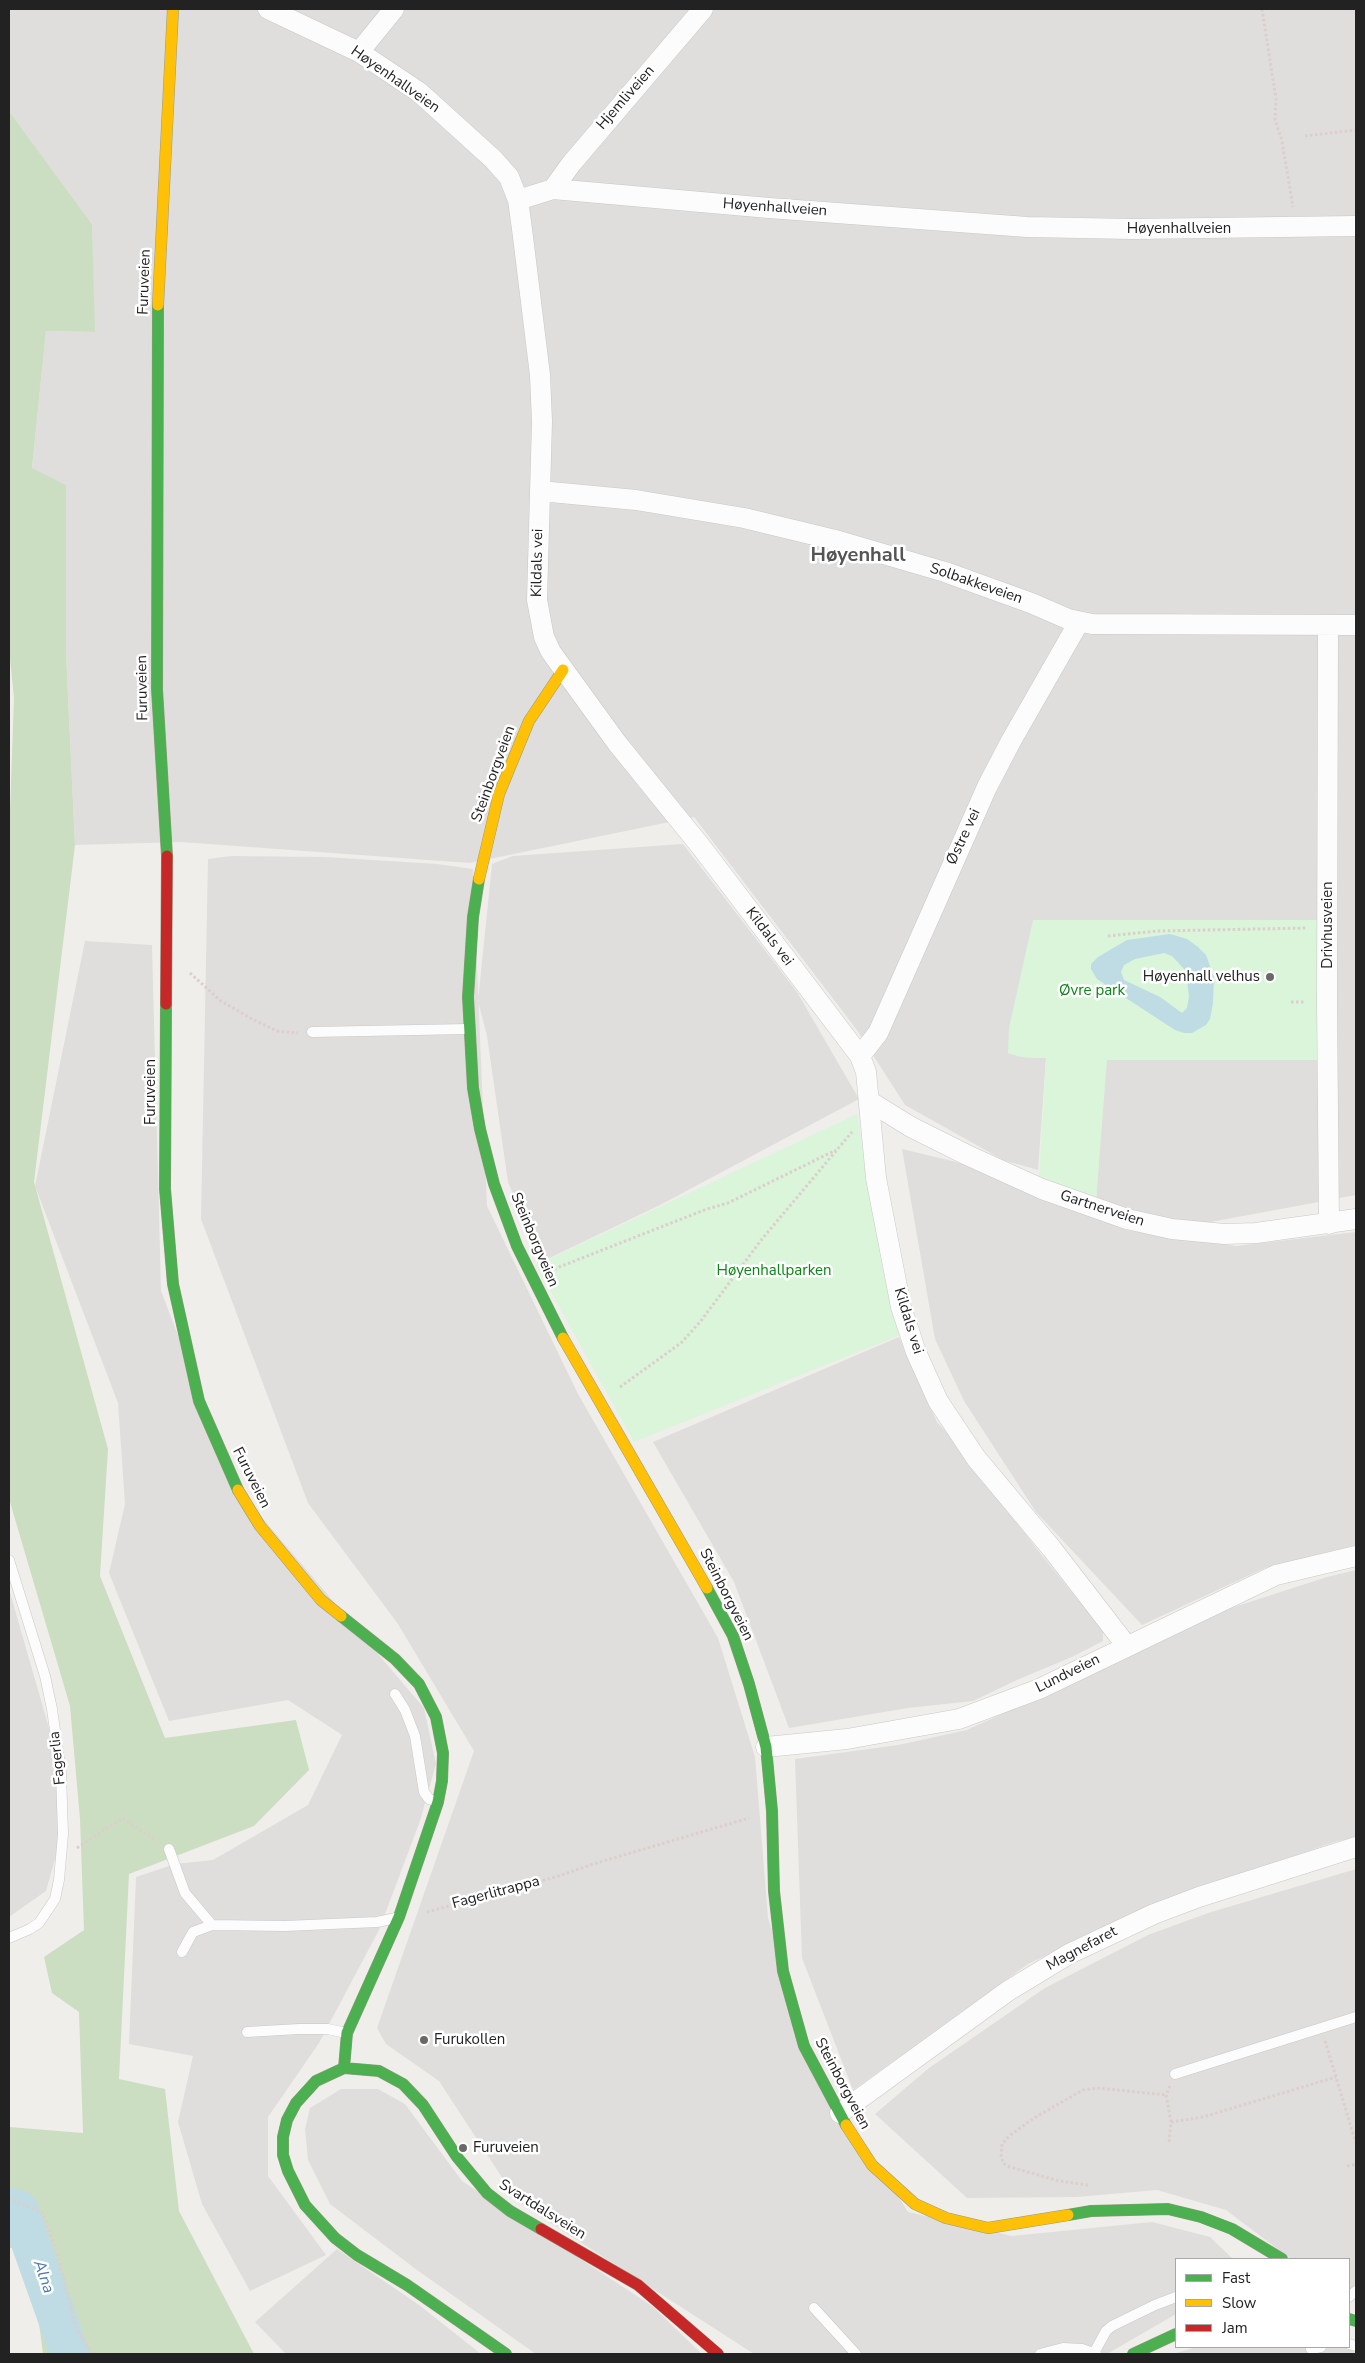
<!DOCTYPE html>
<html>
<head>
<meta charset="utf-8">
<style>
	body { margin:0 }
	#map { position:relative; width:1365px; height:2363px; overflow:hidden; background:#f0eeeb; font-family:"Nunito Sans",sans-serif }
	canvas { display:block }
	.frame { position:absolute; inset:0; border:10px solid #222; pointer-events:none }
	.legend { position:absolute; left:1175px; top:2258px; width:175px; height:90px; box-sizing:border-box; background:#fff; border:1px solid #a7a7a7; margin:0; padding:6px 9px; list-style:none; font-size:15px; color:#222 }
	.legend li { display:flex; align-items:center; gap:10px; height:25px }
	.legend b { width:25px; border:1px solid #a7a7a7 }
</style>
</head>
<body>
<div id="map">
<canvas width="1365" height="2363"></canvas>
<div class="frame"></div>
<ul class="legend">
<li><b style="height:6px;background:#4caf50"></b>Fast</li>
<li><b style="height:6px;background:#ffc107"></b>Slow</li>
<li><b style="height:6px;background:#c62828"></b>Jam</li>
</ul>
</div>
<script>
const ctx = document.querySelector('canvas').getContext('2d');
ctx.lineJoin = 'round';
function fill(path, color) { ctx.fillStyle = color; ctx.fill(path, 'evenodd'); }
const toPath = rows => new Path2D(rows.map(r => 'M' + r).join(''));
function stroke(path, color, width, dash) { ctx.strokeStyle = color; ctx.lineWidth = width; ctx.lineCap = dash ? 'butt' : 'round'; ctx.setLineDash(dash || []); ctx.stroke(path); }
function write(font, color, halo, rows, align = 'center') {
  ctx.font = font + ' "Nunito Sans",sans-serif'; ctx.lineWidth = 5; ctx.setLineDash([]); ctx.textBaseline = 'middle'; ctx.strokeStyle = halo; ctx.fillStyle = color; for (const [text, x, y, turn = 0] of rows) {
    ctx.save(); ctx.translate(x, y); ctx.rotate((+turn || 0) * Math.PI / 180); ctx.textAlign = isNaN(turn) ? turn : align; if (halo) ctx.strokeText(text, 0, 0); ctx.fillText(text, 0, 0); ctx.restore();
  }
}
const residential = toPath([
	[9,9,1356,9,1356,1195,1184,1227,1096,1200,1106,1060,1319,1060,1008,1053,1022,1057,1046,1058,1038,1170,1003,1160,905,1105,857,1030,694,817,470,863,181,842,75,845,66,653,66,485,32,469,46,331,94,332,92,224,9,111],
	[683,844,797,992,859,1099,660,1205,541,1262,508,1182,487,1036,478,1001,492,864,513,856],
	[231,856,325,857,437,864,473,869,487,1206,578,1394,718,1638,755,1757,768,1918,818,2069,908,2212,1012,2236,1152,2222,1210,2237,1233,2259,1176,2259,1176,2314,1107,2354,754,2354,518,2202,439,2081,386,2044,377,2028,474,1751,398,1624,308,1503,201,1219,208,859],
	[85,941,152,945,161,1291,236,1487,424,1708,436,1764,420,1821,379,1930,319,2043,268,2117,268,2176,326,2255,250,2291,202,2204,178,2122,193,2056,129,2044,136,1877,175,1864,213,1860,308,1805,342,1735,288,1700,169,1721,109,1573,125,1504,118,1403,35,1186],
	[902,1149,973,1166,1026,1190,1126,1230,1236,1246,1356,1232,1356,1545,1265,1568,1142,1625,1036,1512,964,1401,935,1339],
	[899,1337,937,1422,963,1450,1036,1548,1103,1631,1103,1641,1074,1656,1017,1680,973,1701,908,1708,789,1728,734,1582,653,1442],
	[1356,1570,1356,1837,1334,1842,1153,1905,1028,1964,853,2090,802,1958,795,1759,898,1745,967,1730,1231,1608,1327,1577],
	[9,1589,61,1770,63,1831,46,1891,9,1917],
	[1356,1869,1356,2297,1349,2293,1349,2259,1291,2259,1226,2210,1157,2190,1077,2197,967,2198,875,2114,929,2068,1045,1988,1148,1935,1208,1913],
	[341,2089,378,2089,405,2104,462,2181,652,2306,702,2354,536,2354,417,2270,330,2204,308,2160,305,2129,310,2108],
	[337,2249,419,2305,481,2354,286,2354,255,2322],
	[1356,2345,1356,2354,1172,2354,1197,2347]
]);
const forest = toPath([
	[9,111,92,224,95,332,46,331,32,468,66,485,66,653,75,845,34,1182,108,1449,100,1576,165,1738,296,1720,309,1770,254,1826,129,1874,119,2079,165,2089,179,2211,254,2354,43,2354,29,2247,9,2248,9,2127,83,2133,79,2012,52,1993,44,1957,84,1930,80,1819,70,1706,10,1502,9,1486,9,839,14,698,9,649]
]);
const park = toPath([
	[1033,920,1317,920,1319,1060,1107,1060,1096,1200,1039,1178,1046,1058,1022,1057,1008,1053,1009,1028],
	[857,1114,882,1266,889,1298,900,1335,634,1442,536,1265]
]);
const water = toPath([
	[1170,934,1187,939,1198,947,1206,955,1214,977,1213,1003,1210,1019,1206,1025,1192,1033,1184,1033,1175,1030,1106,985,1097,979,1091,969,1091,964,1098,957,1127,940],
	[1164,953,1172,956,1186,971,1189,997,1187,1008,1182,1013,1160,997,1124,980,1121,972,1124,965,1135,959]
]);
const river = toPath([
	[9,2207,19,2210,70,2354]
]);
const path = toPath([
	[1262,9,1276,99,1275,120,1282,141,1293,207],
	[1305,136,1356,130],
	[1108,936,1158,931,1307,928],
	[190,973,221,1001,252,1019,277,1031,298,1033],
	[1291,1002,1306,1002],
	[554,1269,707,1209,728,1203,836,1150],
	[620,1387,681,1343,700,1322,762,1239,852,1132],
	[77,1848,122,1818,157,1841],
	[427,1912,559,1876,590,1865,749,1818],
	[1325,2041,1356,2143],
	[1171,2122,1203,2117,1336,2077],
	[1169,2142,1171,2122,1166,2095,1170,2086],
	[1347,2166,1356,2164],
	[1088,2185,1059,2181,1007,2166,1003,2163,1001,2155,1002,2144,1009,2136,1034,2118,1083,2090,1097,2088,1166,2095],
	[9,2198,43,2213,57,2253,76,2327,92,2354]
]);
const lane = toPath([
	[312,1032,468,1029],
	[9,1560,45,1676,52,1709,61,1773,63,1834,59,1880,55,1899,39,1923,30,1929,9,1938],
	[395,1694,405,1710,415,1736,424,1792,429,1799,435,1801],
	[169,1849,185,1893,212,1925],
	[182,1952,193,1932,212,1925,285,1926,377,1922,396,1918],
	[247,2032,299,2029,328,2029,346,2033],
	[1175,2074,1356,2017],
	[1349,2297,1356,2291],
	[814,2308,856,2354],
	[1349,2344,1356,2346],
	[1311,2349,1321,2347],
	[1094,2353,1106,2331,1112,2326,1155,2305,1176,2297],
	[1040,2354,1063,2348,1082,2349,1096,2354]
]);
const street = toPath([
	[268,9,359,52,419,92,493,159,509,177,518,200,522,229,540,375,542,421,537,600,544,637,551,652,617,743,702,848,860,1056,866,1072,876,1178,901,1307,916,1352,938,1401,976,1458,1052,1549,1126,1645],
	[359,52,394,9],
	[553,189,571,164,703,9],
	[518,200,553,189,769,208,1027,227,1133,229,1356,226],
	[540,491,636,500,744,518,839,541,945,572,1031,603,1068,619,1092,624,1356,625],
	[1328,625,1327,1002,1329,1224],
	[860,1056,878,1033,987,787,1011,741,1079,622],
	[869,1101,911,1127,967,1155,1042,1189,1127,1219,1172,1229,1224,1234,1256,1233,1356,1219],
	[766,1747,847,1739,959,1719,1039,1689,1276,1575,1356,1556],
	[840,2113,1008,1991,1069,1954,1154,1914,1199,1897,1356,1847]
]);
const fast = toPath([
	[158,305,157,689,167,856],
	[479,879,473,917,468,997,473,1088,480,1129,494,1184,517,1246,563,1338],
	[166,1004,165,1189,173,1284,199,1401,238,1490],
	[707,1588,733,1636,749,1684,766,1747,772,1811,774,1891,783,1971,804,2046,846,2125],
	[341,1616,395,1659,419,1684,436,1717,443,1753,442,1781,438,1802,399,1917,347,2033,344,2068],
	[1068,2215,1091,2211,1168,2209,1201,2217,1232,2229,1282,2259],
	[1349,2319,1356,2321],
	[506,2354,407,2285,357,2255,335,2238,305,2205,288,2171,283,2155,283,2137,287,2120,296,2103,316,2081,344,2068,379,2071,403,2084,423,2105,457,2157,487,2193,510,2211,541,2229],
	[1133,2354,1176,2334]
]);
const slow = toPath([
	[158,305,173,9],
	[479,879,499,794,529,721,563,670],
	[563,1338,707,1588],
	[238,1490,260,1526,321,1600,341,1616],
	[846,2125,872,2165,915,2204,946,2218,988,2228,1068,2215]
]);
const jam = toPath([
	[166,1004,167,856],
	[541,2229,638,2285,718,2354]
]);
const markers = [
	[1270,977,5,"#6a6968"],
	[424,2040,5,"#6a6968"],
	[463,2148,5,"#6a6968"]
];
const streetNames = [
	["Høyenhallveien",395,80,35],
	["Hjemliveien",626,98,-49],
	["Høyenhallveien",775,208,4],
	["Høyenhallveien",1179,229],
	["Furuveien",145,282,-88],
	["Kildals vei",538,563,-89],
	["Solbakkeveien",976,584,19],
	["Furuveien",143,688,-91],
	["Steinborgveien",494,774,-70],
	["Østre vei",964,837,-65],
	["Drivhusveien",1328,925,-90],
	["Kildals vei",769,937,53],
	["Furuveien",151,1092,-90],
	["Gartnerveien",1102,1209,18],
	["Steinborgveien",534,1240,67],
	["Kildals vei",908,1321,73],
	["Furuveien",251,1478,63],
	["Steinborgveien",726,1595,63],
	["Lundveien",1068,1674,-26],
	["Fagerlia",58,1758,-96],
	["Fagerlitrappa",496,1893,-15],
	["Magnefaret",1082,1949,-28],
	["Steinborgveien",842,2084,62],
	["Svartdalsveien",542,2210,32]
];
const poiNames = [
	["Høyenhall velhus",1260,977,"right"],
	["Furukollen",434,2040],
	["Furuveien",473,2148]
];
const parkNames = [
	["Øvre park",1092,991],
	["Høyenhallparken",774,1271]
];
const waterNames = [
	["Alna",43,2277,71]
];
const districtNames = [
	["Høyenhall",858,556]
];
fill(residential, '#dfdedc');
fill(forest, '#cbdec1');
fill(park, '#daf5da');
fill(water, '#bfdbe3');
stroke(river, '#bfdbe3', 39);
stroke(lane, '#c9c8c7', 11);
stroke(street, '#c9c8c7', 21);
stroke(fast, '#999a82', 12);
stroke(slow, '#999a82', 12);
stroke(jam, '#999a82', 12);
stroke(path, '#dccecd', 3, [2.5, 2.5]);
stroke(lane, '#fdfcfc', 10);
stroke(street, '#fdfcfc', 20);
stroke(fast, '#4caf50', 11);
stroke(slow, '#ffc107', 11);
stroke(jam, '#c62828', 11);
for (const [x, y, r, color] of markers) { const dot = new Path2D(); dot.arc(x, y, r, 0, 2 * Math.PI); ctx.fillStyle = color; ctx.fill(dot); stroke(dot, '#fff', 2); }
write('15px', '#222', '#fff', streetNames);
write('15px', '#222', '#fff', poiNames, 'left');
write('15px', '#0c8416', '#fff', parkNames);
write('italic 16px', '#4a7aab', '#fff', waterNames);
write('bold 20px', '#555', '#fff', districtNames);
</script>
</body>
</html>
